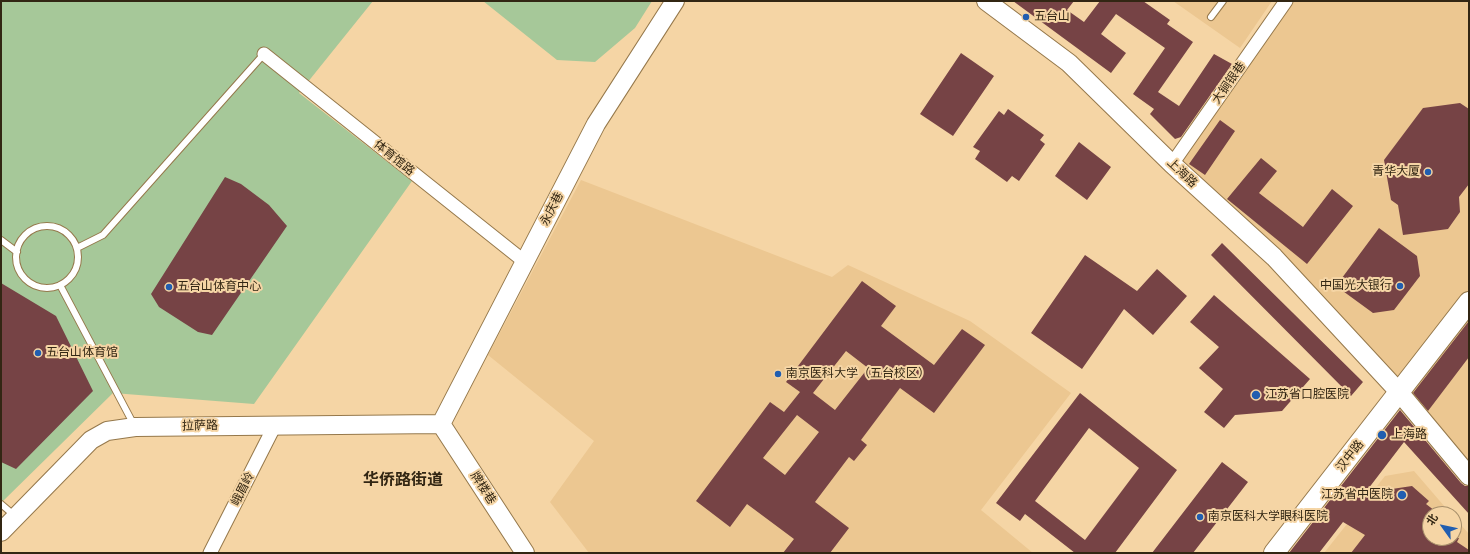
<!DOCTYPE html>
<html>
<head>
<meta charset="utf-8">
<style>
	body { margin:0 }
	#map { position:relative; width:1470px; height:554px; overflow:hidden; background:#f5d5a5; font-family:Rubik,"Noto Sans SC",sans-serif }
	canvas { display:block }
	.frame { position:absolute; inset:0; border:2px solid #322613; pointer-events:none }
	.north { position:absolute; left:1422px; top:506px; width:40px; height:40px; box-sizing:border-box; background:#f5d5a5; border:1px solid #a78f6b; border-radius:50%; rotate:303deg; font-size:11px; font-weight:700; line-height:16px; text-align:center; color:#322613 }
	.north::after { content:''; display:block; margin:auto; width:14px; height:18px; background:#215eb0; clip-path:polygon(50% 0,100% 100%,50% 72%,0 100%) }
</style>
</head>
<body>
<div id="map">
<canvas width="1470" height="554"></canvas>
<div class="frame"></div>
<div class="north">北</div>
</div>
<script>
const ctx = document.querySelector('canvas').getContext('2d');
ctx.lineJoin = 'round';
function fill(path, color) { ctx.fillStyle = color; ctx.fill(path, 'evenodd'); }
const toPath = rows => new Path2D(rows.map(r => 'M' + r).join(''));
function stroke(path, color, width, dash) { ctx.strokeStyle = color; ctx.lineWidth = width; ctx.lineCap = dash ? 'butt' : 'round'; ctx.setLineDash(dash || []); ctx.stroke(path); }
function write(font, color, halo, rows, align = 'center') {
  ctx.font = font + ' Rubik,"Noto Sans SC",sans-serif'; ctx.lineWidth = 4; ctx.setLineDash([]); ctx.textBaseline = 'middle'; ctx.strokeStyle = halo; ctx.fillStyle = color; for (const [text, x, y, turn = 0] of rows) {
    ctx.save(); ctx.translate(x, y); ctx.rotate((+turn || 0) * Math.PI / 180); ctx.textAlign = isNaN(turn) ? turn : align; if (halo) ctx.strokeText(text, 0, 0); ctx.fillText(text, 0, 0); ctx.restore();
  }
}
const built = toPath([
	[1173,1,1272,1,1240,48],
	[1284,1,1469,1,1469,467,1172,164],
	[581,180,832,277,848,265,970,321,1071,393,981,510,1033,553,589,553,550,502,594,441,488,355],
	[1414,471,1451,514,1430,514,1430,538,1454,538,1454,517,1469,534,1469,553,1324,553,1385,476]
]);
const green = toPath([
	[1,1,373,1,299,93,412,181,254,404,113,393,1,503],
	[483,1,652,1,635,28,595,62,557,60]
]);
const building = toPath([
	[1013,1,1074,1,1067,10,1084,22,1100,1,1143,1,1170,20,1167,24,1193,42,1158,92,1179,106,1214,54,1232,64,1181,137,1175,139,1150,114,1154,109,1133,94,1165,48,1116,14,1101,34,1126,53,1111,73],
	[961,53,994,76,953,136,920,114],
	[1460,103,1469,109,1469,184,1459,197,1460,212,1448,229,1403,235,1398,205,1391,200,1384,160,1423,108],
	[1008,109,1044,135,1040,140,1045,144,1019,181,1012,176,1007,182,975,159,980,151,973,147,999,111,1004,115],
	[1220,120,1235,131,1205,175,1189,164],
	[1079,142,1111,167,1087,200,1055,176],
	[1261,158,1277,171,1259,193,1303,227,1332,189,1353,206,1307,264,1227,199],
	[225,177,241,184,269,205,287,226,212,335,198,332,159,307,151,294],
	[1379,228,1417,256,1420,276,1394,310,1373,313,1336,286],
	[1222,243,1363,382,1351,396,1211,255],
	[1085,255,1137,291,1157,269,1187,296,1153,335,1124,309,1082,369,1031,333],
	[862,281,896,306,881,326,934,365,962,329,985,345,934,413,900,388,861,440,867,445,854,461,849,457,815,502,849,528,830,553,783,553,794,539,747,504,730,527,696,501,770,402,784,412,800,392,786,382],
	[846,351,868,368,835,410,813,393],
	[797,415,819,432,785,475,763,458],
	[1,283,56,316,93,391,16,469,1,462],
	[1214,295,1310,379,1282,411,1235,415,1224,428,1204,412,1223,389,1199,368,1219,347,1190,322],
	[1469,321,1469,357,1428,411,1413,393],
	[1080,393,1177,470,1115,553,1075,553,1025,514,1020,521,996,503],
	[1089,428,1139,468,1085,540,1035,501],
	[1400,410,1461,483,1465,486,1469,486,1469,514,1404,442,1365,493,1412,486,1429,501,1426,504,1439,514,1427,514,1430,516,1430,538,1459,538,1457,542,1469,550,1469,553,1351,553,1365,535,1343,522,1319,553,1289,553],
	[1222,462,1248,482,1193,553,1152,553]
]);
const lane = toPath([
	[1211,17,1223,1],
	'16 257a31 31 0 1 1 62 0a31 31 0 1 1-62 0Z',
	[1,240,17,252],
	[77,248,103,235,264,54],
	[60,285,134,425],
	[1,504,15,516]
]);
const street = toPath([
	[264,54,525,262],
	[1172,164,1286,1],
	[210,553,275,425]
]);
const secondary = toPath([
	[986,1,1069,63,1172,164,1274,257,1399,392,1469,476],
	[441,424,596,124,675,1],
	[441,424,525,553],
	[1,532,91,440,107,431,135,427,441,424]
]);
const primary = toPath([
	[1274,553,1469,302]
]);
const markers = [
	[1026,17,4,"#215eb0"],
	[1428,172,4,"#215eb0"],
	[1400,286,4,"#215eb0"],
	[169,287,4,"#215eb0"],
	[38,353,4,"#215eb0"],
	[778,374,4,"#215eb0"],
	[1256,395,5,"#215eb0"],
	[1382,435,5,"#215eb0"],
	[1402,495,5,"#215eb0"],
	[1200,517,4,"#215eb0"]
];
const poiNames = [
	["五台山",1034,17],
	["青华大厦",1420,172,"right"],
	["中国光大银行",1392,286,"right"],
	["五台山体育中心",177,287],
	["五台山体育馆",46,353],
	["南京医科大学（五台校区）",786,374],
	["江苏省口腔医院",1265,395],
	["上海路",1391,435],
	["江苏省中医院",1393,495,"right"],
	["南京医科大学眼科医院",1208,517]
];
const streetNames = [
	["大锏银巷",1229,83,-55],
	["体育馆路",394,158,39],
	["上海路",1182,173,43],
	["永庆巷",552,209,-63],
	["拉萨路",200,426,-1],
	["汉中路",1350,456,-52],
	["牌楼巷",483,488,57],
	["峨眉岭",243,489,-63]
];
const districtNames = [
	["华侨路街道",403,480]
];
fill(built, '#ecc791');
fill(green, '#a6c899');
fill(building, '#764345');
stroke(lane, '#95784b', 8);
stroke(street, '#95784b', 15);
stroke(secondary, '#95784b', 20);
stroke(primary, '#95784b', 22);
stroke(lane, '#fff', 6);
stroke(street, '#fff', 13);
stroke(secondary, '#fff', 18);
stroke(primary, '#fff', 20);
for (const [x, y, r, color] of markers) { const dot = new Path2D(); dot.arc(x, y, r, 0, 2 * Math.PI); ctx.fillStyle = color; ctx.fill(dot); stroke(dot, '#f5d5a5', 1.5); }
write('12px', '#322613', '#f5d5a5', poiNames, 'left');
write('12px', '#322613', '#f5d5a5', streetNames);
write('bold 16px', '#322613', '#f5d5a5', districtNames);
</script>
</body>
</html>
